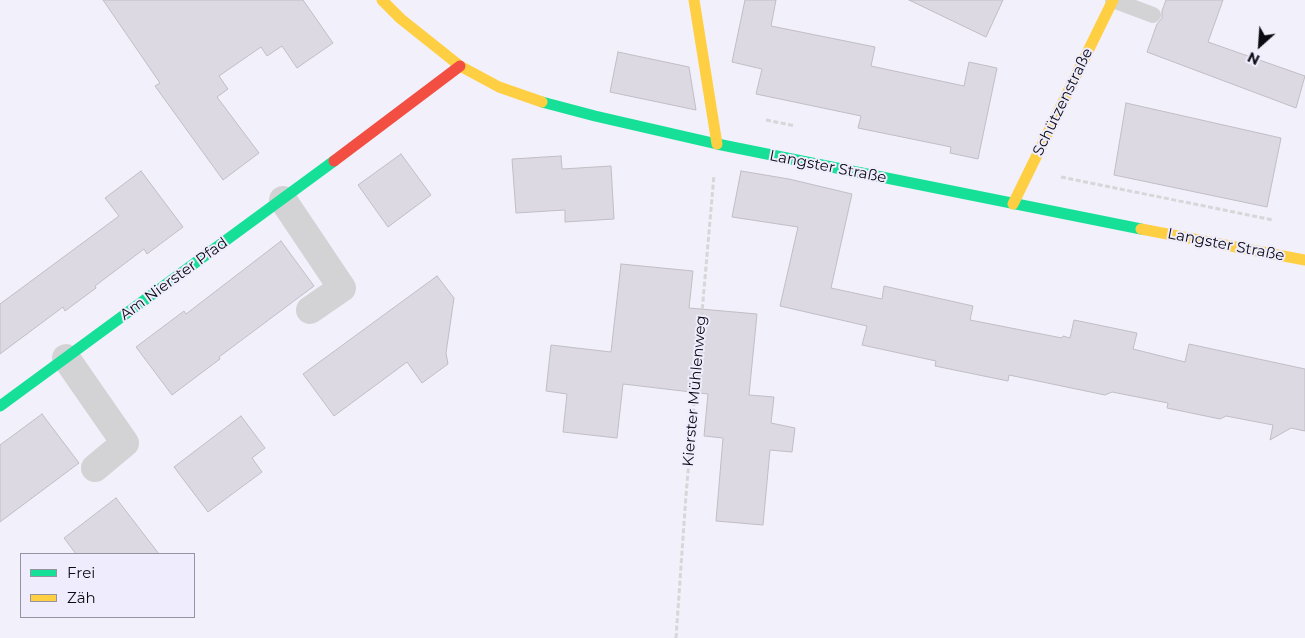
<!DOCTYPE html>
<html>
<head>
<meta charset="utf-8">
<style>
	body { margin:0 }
	#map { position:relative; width:1305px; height:638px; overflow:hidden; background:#f2f0fa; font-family:Montserrat,sans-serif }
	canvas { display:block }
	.legend { position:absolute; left:20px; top:553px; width:175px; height:65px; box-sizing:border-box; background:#efedfd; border:1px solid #94939f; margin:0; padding:6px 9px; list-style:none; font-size:15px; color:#0c0b13 }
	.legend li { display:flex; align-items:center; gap:10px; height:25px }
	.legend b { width:25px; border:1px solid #94939f }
	.north { position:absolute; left:1235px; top:20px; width:50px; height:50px; -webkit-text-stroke:4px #efedfd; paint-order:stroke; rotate:206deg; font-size:14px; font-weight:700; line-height:20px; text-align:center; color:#0c0b13 }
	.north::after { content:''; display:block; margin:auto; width:18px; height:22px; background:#0c0b13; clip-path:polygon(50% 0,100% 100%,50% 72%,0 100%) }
</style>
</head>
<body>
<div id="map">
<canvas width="1305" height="638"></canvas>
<ul class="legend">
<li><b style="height:6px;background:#16e098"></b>Frei</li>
<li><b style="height:6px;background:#ffcf43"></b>Zäh</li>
</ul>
<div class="north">N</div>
</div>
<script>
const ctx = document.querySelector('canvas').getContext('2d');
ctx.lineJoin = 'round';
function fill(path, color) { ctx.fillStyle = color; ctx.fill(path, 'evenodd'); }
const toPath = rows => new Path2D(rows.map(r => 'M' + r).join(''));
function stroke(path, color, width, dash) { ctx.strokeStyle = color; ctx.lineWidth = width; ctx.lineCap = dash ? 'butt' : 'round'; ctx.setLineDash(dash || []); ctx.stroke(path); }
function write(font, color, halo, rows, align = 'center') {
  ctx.font = font + ' Montserrat,sans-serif'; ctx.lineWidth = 4; ctx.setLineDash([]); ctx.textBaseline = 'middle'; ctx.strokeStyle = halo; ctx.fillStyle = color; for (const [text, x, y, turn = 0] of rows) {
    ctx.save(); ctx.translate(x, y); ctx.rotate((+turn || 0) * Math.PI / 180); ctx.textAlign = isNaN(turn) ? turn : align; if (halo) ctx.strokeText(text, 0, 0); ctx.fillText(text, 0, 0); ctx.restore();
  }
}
const building = toPath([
	[103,0,303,0,333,43,297,68,282,46,267,56,261,47,219,76,228,89,217,97,259,153,223,180,155,86,160,83,103,0],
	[745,0,776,0,771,26,875,47,871,66,964,86,969,62,997,68,978,159,950,153,951,147,858,128,861,116,756,94,762,69,732,62,745,0],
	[909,0,1003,0,986,37,909,0],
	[1166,0,1223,0,1208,42,1305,76,1296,108,1147,52,1157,24,1162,18,1162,11,1166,0],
	[618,52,689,67,696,110,610,92,618,52],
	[1126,103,1281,138,1267,207,1114,175,1126,103],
	[401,154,431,195,388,227,358,185,401,154],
	[561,156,562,169,611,166,614,219,565,222,565,210,516,213,512,159,561,156],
	[141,171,183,227,147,254,144,249,95,286,96,288,65,311,63,307,0,354,0,304,119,216,105,198,141,171],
	[741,171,789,179,852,194,831,288,882,299,884,286,973,306,970,320,1062,338,1063,336,1070,338,1074,320,1137,333,1133,349,1185,362,1189,344,1305,369,1305,431,1291,428,1270,440,1273,425,1226,416,1220,419,1167,408,1168,403,1112,392,1105,395,1009,375,1008,381,935,366,936,361,862,345,867,326,780,306,798,227,732,217,741,171],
	[281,241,314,286,219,357,220,359,172,395,136,347,184,311,186,314,281,241],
	[621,264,693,271,689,308,757,314,749,395,774,397,771,423,795,428,792,452,770,450,763,525,716,521,723,438,704,436,708,394,623,384,617,438,563,432,567,394,546,391,551,345,611,352,621,264],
	[437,276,454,298,446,353,448,364,422,383,407,362,334,416,303,374,437,276],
	[42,414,79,463,0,522,0,445,42,414],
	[241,416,265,448,252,458,262,472,208,512,174,467,241,416],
	[116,498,159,554,76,554,64,538,116,498]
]);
const path = toPath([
	[766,120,795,126],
	[1061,177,1273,220],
	[676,638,686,495,714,175]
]);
const lane = toPath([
	[1113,0,1153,15]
]);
const street = toPath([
	[283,200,342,288,310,310],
	[66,358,125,443,95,468]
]);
const fast = toPath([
	[542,102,595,116,717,144,1141,229],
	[0,406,334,161]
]);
const slow = toPath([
	[382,0,401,19,460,66,499,87,542,102],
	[694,0,717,144],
	[1013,204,1113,0],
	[1141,229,1305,260]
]);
const jam = toPath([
	[334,161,460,66]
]);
const streetNames = [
	["Schützenstraße",1063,102,-64],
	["Langster Straße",828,167,11],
	["Langster Straße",1226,245,11],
	["Am Nierster Pfad",174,279,-36],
	["Kierster Mühlenweg",695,391,-85]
];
fill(building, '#ddd9e2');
stroke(building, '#c1bdc5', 1);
stroke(path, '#d7d6d9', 3, [5, 2.5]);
stroke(lane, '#d3d3d6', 16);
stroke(street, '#d3d3d6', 28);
stroke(fast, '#16e098', 11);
stroke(slow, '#ffcf43', 11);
stroke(jam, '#f24e42', 11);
write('15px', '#0c0b13', '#efedfd', streetNames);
</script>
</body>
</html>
